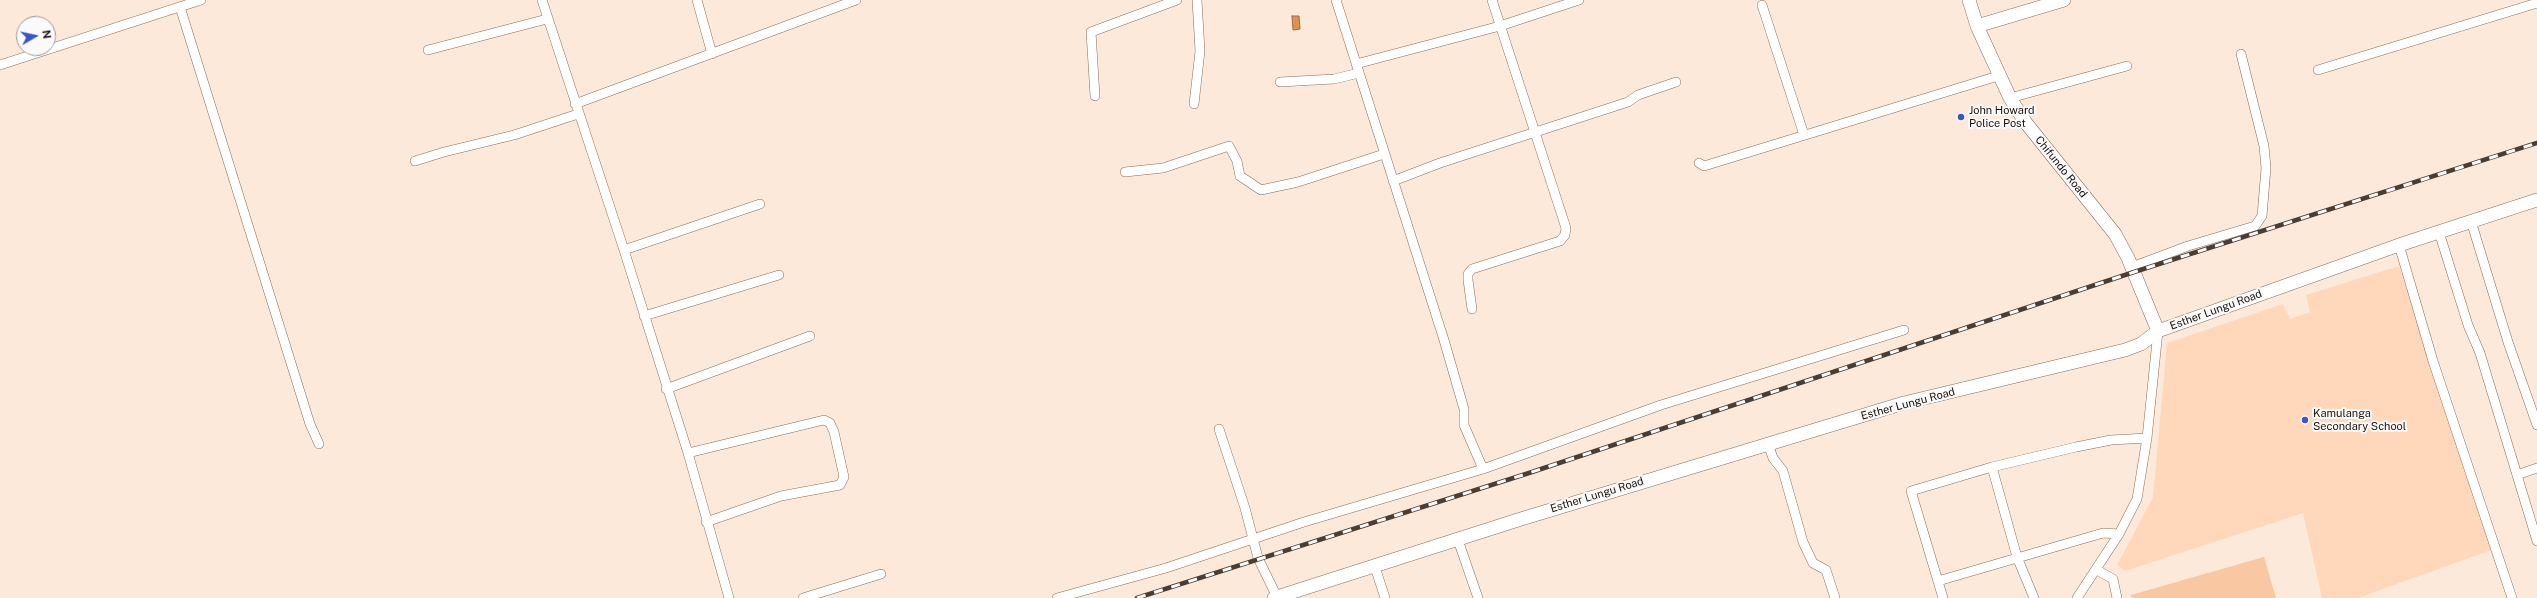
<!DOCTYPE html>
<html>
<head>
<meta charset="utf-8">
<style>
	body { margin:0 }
	#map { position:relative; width:2537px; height:598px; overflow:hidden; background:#fce9da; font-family:"Public Sans",sans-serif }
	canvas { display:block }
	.north { position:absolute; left:16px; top:16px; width:40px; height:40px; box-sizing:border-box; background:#fafafa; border:1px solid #a29e9a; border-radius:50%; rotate:81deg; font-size:11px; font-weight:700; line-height:16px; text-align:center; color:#1e130b }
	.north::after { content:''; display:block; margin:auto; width:14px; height:18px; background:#3a55c7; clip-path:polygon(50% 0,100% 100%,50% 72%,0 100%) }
</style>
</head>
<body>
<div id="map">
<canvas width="2537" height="598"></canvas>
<div class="north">N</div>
</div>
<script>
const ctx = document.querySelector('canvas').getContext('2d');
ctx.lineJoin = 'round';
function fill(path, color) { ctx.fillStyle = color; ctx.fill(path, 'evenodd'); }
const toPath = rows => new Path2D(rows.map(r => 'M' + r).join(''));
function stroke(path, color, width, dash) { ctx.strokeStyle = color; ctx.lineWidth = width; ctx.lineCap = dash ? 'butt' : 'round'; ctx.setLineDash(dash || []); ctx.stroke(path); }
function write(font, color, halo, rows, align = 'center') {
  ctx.font = font + ' "Public Sans",sans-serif'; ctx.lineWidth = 4; ctx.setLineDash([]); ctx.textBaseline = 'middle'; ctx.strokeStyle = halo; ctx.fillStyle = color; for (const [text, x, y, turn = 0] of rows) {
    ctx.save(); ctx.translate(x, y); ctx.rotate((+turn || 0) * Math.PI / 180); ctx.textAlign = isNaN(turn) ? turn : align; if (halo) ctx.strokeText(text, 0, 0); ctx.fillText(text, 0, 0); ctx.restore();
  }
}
const built = toPath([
	[2399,266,2491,550,2358,598,2322,598,2303,513,2125,571,2117,565,2153,497,2167,343,2283,304,2290,319,2310,312,2306,295]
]);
const green = toPath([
	[2264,557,2276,598,2132,598,2131,595]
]);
const water = toPath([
	[1292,16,1299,16,1300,29,1293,30,1292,16]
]);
const street = toPath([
	[542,0,624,250,688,453,729,598],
	[697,0,712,54],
	[1336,0,1444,340,1464,409,1464,425,1483,469],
	[1762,5,1804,135],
	[180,7,310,424,319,444],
	[428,50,547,19],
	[1356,64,1500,26,1579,0],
	[0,65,201,0],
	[2318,70,2537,3],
	[1280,82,1334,79,1359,73],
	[1095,96,1091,32,1177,0],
	[2010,98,2127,66],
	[575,104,856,0],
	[1194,104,1200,51,1197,0],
	[415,161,444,152,514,135,578,114],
	[1699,163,1704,166,1998,76],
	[1125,172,1163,168,1229,146,1237,161,1240,176,1261,190,1298,182,1384,154],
	[1393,181,1440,163,1628,102,1638,95,1676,82],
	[2471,221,2508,342,2537,425],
	[2439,232,2468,325,2480,353,2537,541],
	[2399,245,2433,361,2512,598],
	[624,250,760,204],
	[2132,267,2188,246,2255,226,2262,216,2266,168,2264,146,2241,54],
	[1472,309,1468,280,1468,274,1472,269,1560,241,1565,235,1566,228,1492,0],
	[644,316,779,275],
	[666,389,810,336],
	[1219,429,1245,508,1258,558,1277,597],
	[1768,444,1773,458,1783,471,1803,542,1813,563,1826,570,1835,598],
	[688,453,824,420,830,423,834,432,844,477,840,485,781,496,706,522],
	[1992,467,2017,557,2034,598],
	[2517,475,2537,468],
	[1458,540,1478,598],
	[1375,567,1385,598],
	[2097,570,2113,579,2117,598],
	[1938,581,2103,533,2119,534],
	[803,598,881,574],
	[1057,598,1166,568,1304,522,1483,469,1661,405,1904,330],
	[1943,598,1911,491,1992,467,2076,447,2111,440,2147,438],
	[2077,598,2119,534,2137,499,2147,438,2158,331]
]);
const secondary = toPath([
	[1969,0,1977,26,2010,98,2026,123,2115,234,2128,258,2158,331],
	[1977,26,2064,0],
	[1274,598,1521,519,1904,403,2125,350,2141,344,2158,331,2399,245,2537,200]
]);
const rail = toPath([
	[1137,598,1529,473,2134,272,2537,143]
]);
const markers = [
	[1961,117,4,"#3a55c7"],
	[2305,420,4,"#3a55c7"]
];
const poiNames = [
	["John Howard",1969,111],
	["Police Post",1969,124],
	["Kamulanga",2313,414],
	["Secondary School",2313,427]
];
const streetNames = [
	["Chifundo Road",2061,167,51],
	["Esther Lungu Road",2216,310,-20],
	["Esther Lungu Road",1908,404,-15],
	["Esther Lungu Road",1597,495,-17]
];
fill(built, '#ffd8bb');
fill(green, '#f9c7a1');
fill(water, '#e0914e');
stroke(water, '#a66b3a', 1);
stroke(street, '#8a6e58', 10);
stroke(secondary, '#8a6e58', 14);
stroke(street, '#fff', 9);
stroke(secondary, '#fff', 13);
stroke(rail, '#4a3d34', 4.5);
stroke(rail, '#fafafa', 3, [9]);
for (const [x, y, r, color] of markers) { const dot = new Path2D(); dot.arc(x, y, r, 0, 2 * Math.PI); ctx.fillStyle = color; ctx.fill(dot); stroke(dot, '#fafafa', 1.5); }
write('11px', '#1e130b', '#fafafa', poiNames, 'left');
write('11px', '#1e130b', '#fafafa', streetNames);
</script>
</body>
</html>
